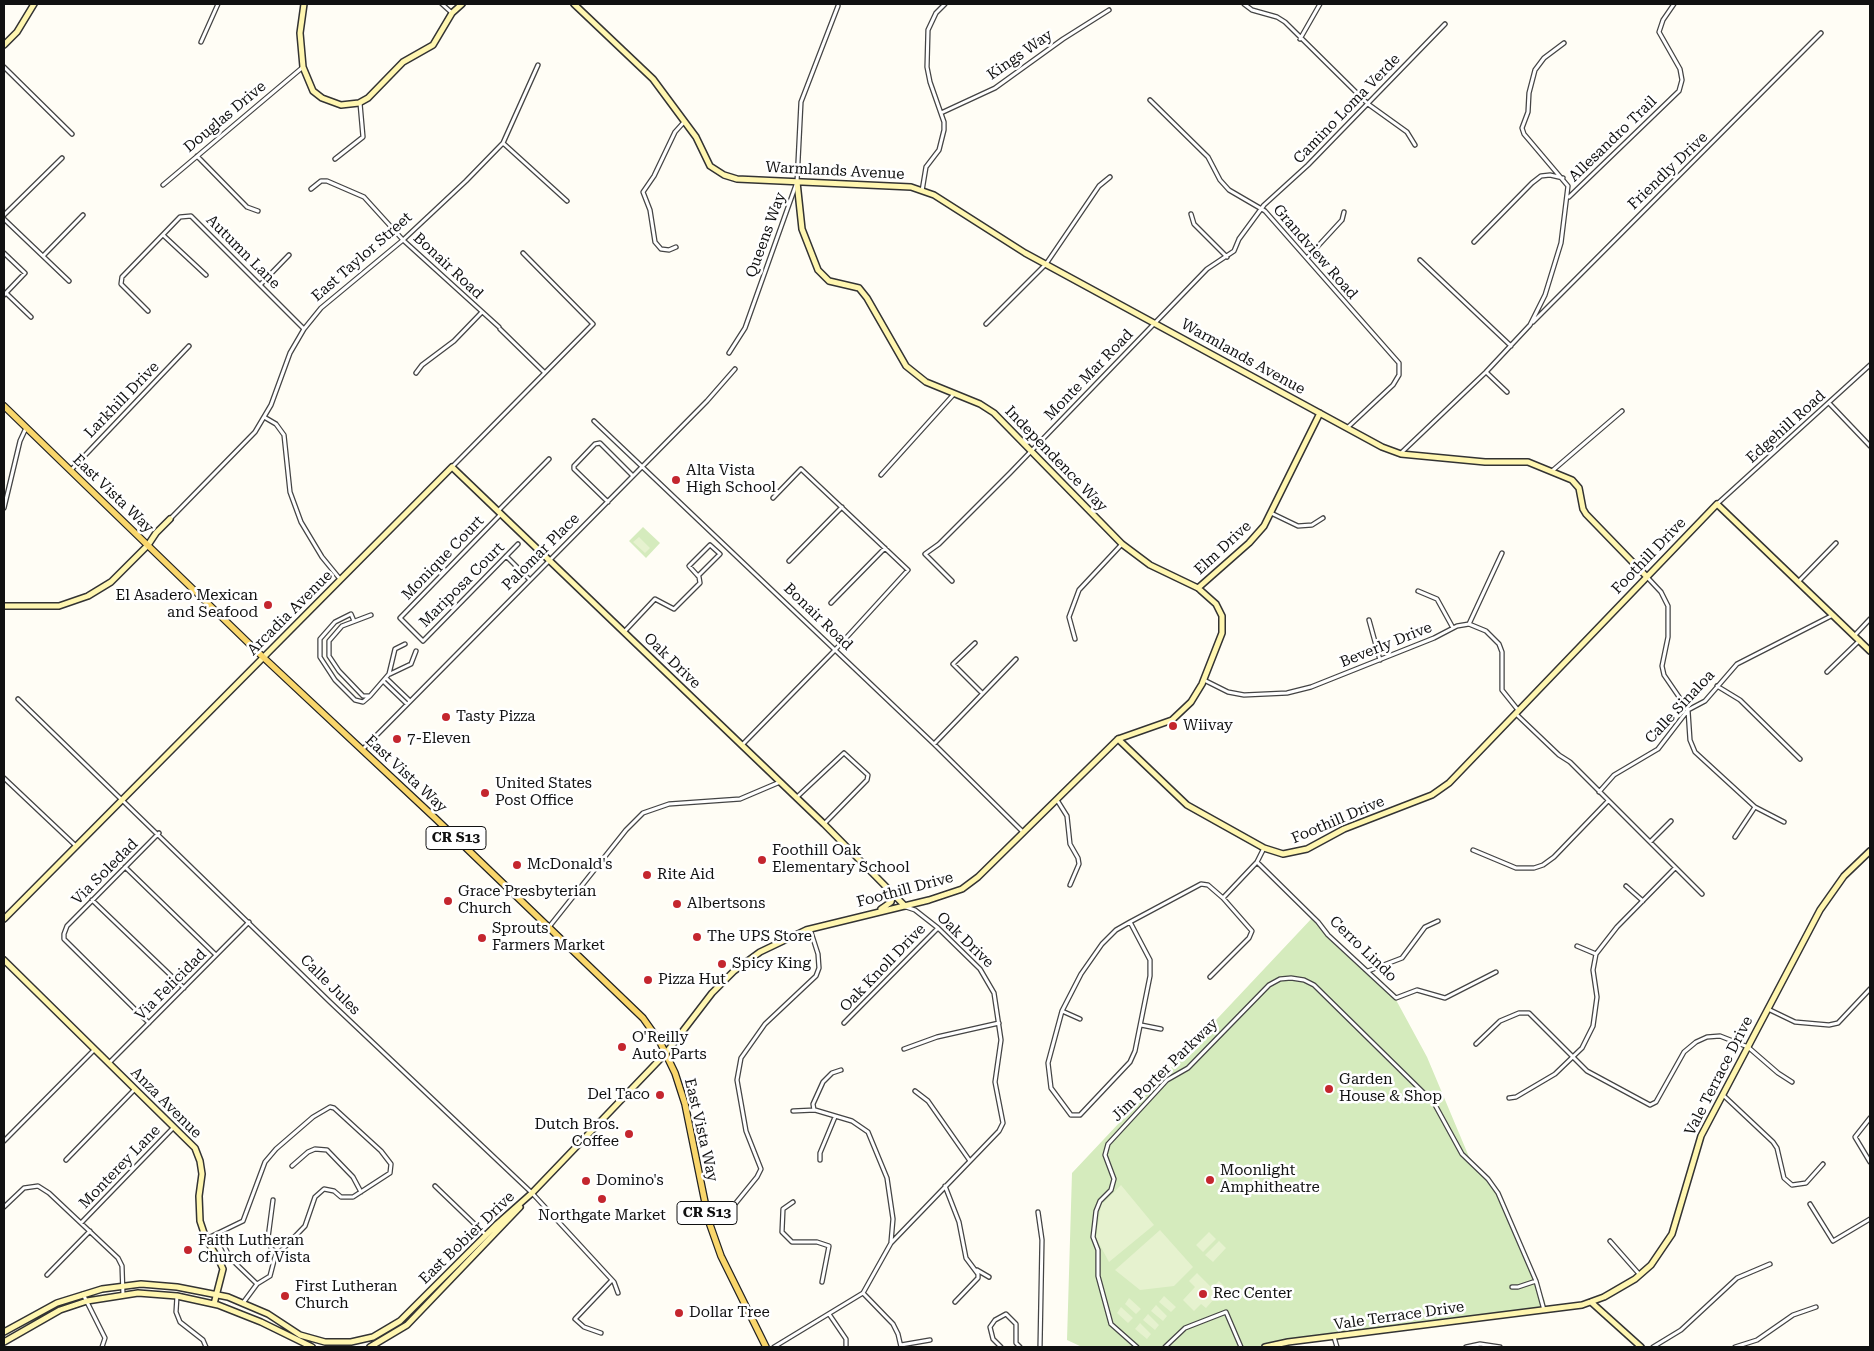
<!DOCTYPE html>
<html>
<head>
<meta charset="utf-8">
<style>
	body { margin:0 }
	#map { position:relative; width:1874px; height:1351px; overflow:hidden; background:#fffdf5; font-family:"Roboto Serif",serif }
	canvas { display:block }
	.frame { position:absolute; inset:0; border:5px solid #111; pointer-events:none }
</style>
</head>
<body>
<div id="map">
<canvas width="1874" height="1351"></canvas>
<div class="frame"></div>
</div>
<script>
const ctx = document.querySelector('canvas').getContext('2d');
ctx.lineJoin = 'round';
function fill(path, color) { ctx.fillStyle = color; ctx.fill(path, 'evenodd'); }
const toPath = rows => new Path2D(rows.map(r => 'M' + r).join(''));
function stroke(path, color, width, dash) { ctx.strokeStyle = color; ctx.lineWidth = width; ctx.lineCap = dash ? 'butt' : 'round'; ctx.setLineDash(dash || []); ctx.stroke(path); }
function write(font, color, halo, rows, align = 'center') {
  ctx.font = font + ' "Roboto Serif",serif'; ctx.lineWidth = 5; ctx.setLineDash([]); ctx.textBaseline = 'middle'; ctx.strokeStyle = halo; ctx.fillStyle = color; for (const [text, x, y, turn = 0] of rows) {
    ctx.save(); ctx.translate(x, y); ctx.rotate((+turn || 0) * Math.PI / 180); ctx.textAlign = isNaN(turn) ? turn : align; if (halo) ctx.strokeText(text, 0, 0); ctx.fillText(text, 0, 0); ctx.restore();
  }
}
const green = toPath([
	[643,527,660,543,646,558,629,541],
	[1313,917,1395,998,1427,1057,1472,1164,1488,1179,1503,1204,1545,1301,1546,1310,1264,1347,1082,1347,1067,1340,1072,1173]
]);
const pitch = toPath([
	[639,537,650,548,645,553,633,542],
	[1121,1185,1154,1225,1109,1262,1096,1238,1101,1205],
	[1160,1230,1193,1267,1174,1286,1140,1290,1115,1270],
	[1209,1232,1216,1239,1203,1252,1196,1245],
	[1219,1241,1226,1248,1213,1262,1205,1255],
	[1197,1273,1212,1288,1219,1281,1225,1287,1206,1308,1201,1304,1194,1311,1183,1300,1195,1287,1189,1281],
	[1164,1296,1176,1307,1171,1312,1159,1302],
	[1129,1298,1141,1309,1136,1314,1125,1304],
	[1156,1305,1167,1316,1163,1321,1151,1311],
	[1121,1307,1133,1318,1128,1323,1117,1313],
	[1148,1314,1159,1325,1155,1330,1143,1320],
	[1140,1323,1151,1334,1147,1339,1135,1329]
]);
const street = toPath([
	[442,4,452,13],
	[1244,4,1252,10,1277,17,1285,22,1368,104,1407,132,1415,145],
	[1300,39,1320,4],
	[201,42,218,4],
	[4,67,72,134],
	[1150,100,1208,157,1220,180,1229,190,1265,211,1399,363,1399,375,1393,385,1347,428],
	[941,113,995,88,1063,39,1109,10],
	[503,143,567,201],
	[197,156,247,207,258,211],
	[335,159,363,137,360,103],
	[163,185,303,67],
	[311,189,321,181,327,181,364,197,403,240,499,327],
	[922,191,926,167,939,150,944,130,944,122,930,82,927,67,928,30,936,13,945,4],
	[1569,197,1679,91,1682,80,1680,69,1659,32,1663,20,1674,4],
	[1191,214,1194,224,1227,257],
	[4,215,62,158],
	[4,219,69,281],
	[163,235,206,275],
	[1474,242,1532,183,1541,176,1550,175,1563,178],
	[676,247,669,250,661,249,655,242,650,210,643,192,654,176,675,132,684,122],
	[4,253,25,273,4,295],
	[43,256,83,215],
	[1307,258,1342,220,1344,212],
	[1420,260,1511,346],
	[260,285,289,255],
	[6,293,31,317],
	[148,311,121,284,122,277,180,217,191,216,304,329],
	[1533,322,1821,33],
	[986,324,1046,264,1099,186,1110,177],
	[500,329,544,372],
	[729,353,745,328,797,182,801,102,838,6],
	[1486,372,1507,392],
	[416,373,422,365,454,341,482,312],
	[1829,403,1870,446],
	[264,417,276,424,284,435,290,492,301,522,322,557,340,579],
	[594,421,934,744,1023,832],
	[1401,453,1486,372,1530,325,1545,295,1561,243,1568,186,1524,134,1522,128,1528,112,1529,93,1535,70,1544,58,1564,43],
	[452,467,593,324,523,253],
	[71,470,189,346],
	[1552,471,1622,411],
	[881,475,954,394],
	[608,502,574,469,574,466,595,444,600,443,633,476],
	[1717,504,1870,365],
	[4,508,20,441,26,428],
	[498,511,549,459],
	[1271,513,1298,526,1312,525,1323,518],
	[501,514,400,618,423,641,518,544],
	[170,519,255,432,271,405,290,353,304,329,321,308,403,240,466,181,503,143,538,65],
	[506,556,530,580],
	[789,561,842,507],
	[1647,577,1661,592,1668,606,1668,637,1662,666,1664,675,1688,710,1690,740,1695,752,1755,807,1784,822],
	[952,581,925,554,939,544,1010,473,1207,269,1234,251,1239,239,1264,205,1308,165,1445,24],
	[1798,582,1836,543],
	[1418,591,1437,599,1453,628],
	[831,603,885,548],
	[1369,620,1380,660],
	[354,621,351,614,335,622,320,639,320,657,335,680,355,700,363,702,370,696,363,696,339,671,329,656,329,641,342,626,371,615],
	[1469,624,1502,553],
	[624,632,655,599,674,609,700,583,699,577,689,566,710,545,720,554,698,576],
	[1855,635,1870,619],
	[1075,639,1069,617,1079,590,1122,544],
	[975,643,953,664,982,693],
	[1827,672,1860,640],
	[390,674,411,664,416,651],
	[386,678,410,701],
	[1204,680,1228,692,1244,695,1287,693,1311,687,1434,638,1457,626,1469,624,1486,631,1499,644,1502,652,1502,690,1518,710],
	[384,682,407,704],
	[1717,686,1740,700,1800,759],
	[370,696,389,674,395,649,405,644],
	[18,699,330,1002,532,1193,614,1282,618,1293],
	[1516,714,1559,755,1570,762,1702,894],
	[934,744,1016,659],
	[742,745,835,650,908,570,801,469,773,498],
	[362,750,633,476,707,401,735,369],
	[4,778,76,846],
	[1599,792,1614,775,1658,749,1688,710,1705,701,1737,664,1833,615],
	[797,797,844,753,868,775,867,780,824,824],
	[1057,800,1067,816,1070,844,1078,858,1079,864,1070,885],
	[1735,837,1755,807],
	[1650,842,1671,821],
	[1473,850,1516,868,1534,868,1543,865,1554,857,1608,801],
	[1257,862,1318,922,1328,935,1396,998,1417,990,1445,998,1496,972],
	[125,867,216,955],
	[1626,886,1643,901],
	[1223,898,1257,862,1264,848],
	[92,900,184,988],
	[1130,922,1150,960,1150,976,1135,1051,1130,1062,1080,1115,1071,1115,1051,1088,1048,1063,1062,1011,1081,974,1102,944,1116,930,1130,922,1201,884,1208,885,1223,898,1252,931,1249,938,1210,977],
	[549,927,626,830,643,813,669,804,740,799,780,782],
	[1577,946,1596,954],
	[1368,971,1402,958,1425,927,1438,921],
	[1768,1009,1795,1022,1829,1025,1838,1023,1870,989],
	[1062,1011,1080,1019],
	[149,1023,64,939,64,934,67,926,159,833],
	[844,1023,938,928],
	[1141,1025,1161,1029],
	[1476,1044,1500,1021,1519,1013,1529,1013,1587,1071,1650,1105,1656,1102,1684,1052,1696,1042,1707,1037,1720,1036,1748,1047,1778,1073,1792,1082],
	[904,1049,937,1037,999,1023],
	[109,1063,249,922],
	[915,1091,928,1101,970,1161],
	[1723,1095,1773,1142,1777,1148,1784,1178,1792,1185,1806,1183,1823,1164],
	[1509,1098,1516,1097,1555,1074,1582,1048,1593,1026,1597,997,1593,970,1596,954,1617,927,1675,868],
	[814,1110,813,1104,823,1082,832,1073,841,1070],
	[793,1111,815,1110,852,1121,868,1132,887,1178,893,1219,891,1242],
	[1870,1118,1855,1137,1870,1162],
	[4,1141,95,1049],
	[66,1160,135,1089],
	[820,1160,820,1153,835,1117],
	[292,1166,308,1152,315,1149,327,1150,353,1177,361,1192],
	[435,1186,486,1235],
	[945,1186,959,1222,966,1258,978,1274,978,1278,955,1302],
	[273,1200,268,1238,271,1248,276,1253],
	[793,1202,783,1209,782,1232,792,1242,817,1242,829,1246,822,1282],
	[1810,1204,1833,1241,1870,1219],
	[4,1207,24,1188,38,1186,49,1193,118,1258,122,1266,123,1295],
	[1038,1212,1042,1240,1040,1347],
	[708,1217,720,1216,731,1209,757,1177,761,1169,746,1131,737,1080,741,1058,765,1024,816,976,819,968,818,954,810,929],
	[81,1223,174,1127],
	[218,1233,230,1258,257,1284],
	[206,1239,243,1221,265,1162,276,1149,313,1117,330,1107,334,1108,381,1151,391,1164,390,1173,353,1197,341,1197,334,1191,324,1189,315,1197,305,1226,280,1252,276,1253],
	[1610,1241,1640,1275],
	[977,1270,989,1277],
	[47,1275,90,1231],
	[1512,1287,1518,1287,1536,1281],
	[863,1293,893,1324,898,1334,901,1347],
	[83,1294,105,1338,102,1347],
	[177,1296,176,1312,180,1322,203,1340,206,1347],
	[243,1303,257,1284,270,1276,276,1253],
	[829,1314,846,1339,846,1347],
	[601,1333,584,1327,575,1319,612,1280],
	[1334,1337,1337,1347],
	[901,1345,930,1340],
	[774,1347,863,1293,891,1243,999,1131,1003,1123,995,1082,1001,1040,994,993,980,969,938,928,915,910,906,907],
	[1001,1347,993,1339,990,1327,995,1320,1006,1314,1016,1324,1016,1343,1020,1347],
	[1137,1347,1111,1324,1098,1276,1098,1250,1093,1237,1096,1211,1100,1201,1111,1190,1114,1179,1105,1155,1108,1144,1167,1080,1188,1068,1269,985,1280,979,1291,978,1304,980,1314,985,1434,1103,1462,1154,1488,1179,1498,1193,1536,1281,1544,1310],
	[1165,1347,1185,1328,1226,1312,1241,1347],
	[1466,1347,1480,1344,1500,1347],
	[1653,1347,1681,1330,1737,1278,1770,1264],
	[1735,1347,1757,1340,1793,1315,1816,1307]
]);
const secondary = toPath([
	[304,4,300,33,303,67,313,91,322,98,341,105,359,103,368,98,403,62,433,45,452,13,462,4],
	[574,4,653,79,696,137,710,166,724,175,737,179,911,187,934,195,1025,253,1382,447,1401,454,1485,462,1528,462,1572,480,1579,488,1583,509,1586,514,1647,577],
	[4,45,17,32,34,4],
	[797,182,802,229,818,270,829,281,859,288,867,298,906,366,926,382,980,404,994,413,1122,544,1150,565,1198,588,1216,604,1222,616,1222,633,1202,684,1191,702,1172,720,1118,739],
	[1198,588,1249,543,1264,526,1320,413],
	[4,606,59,606,88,596,111,582,148,545,156,533,170,519],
	[881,909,891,902,893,894],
	[4,919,452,467,824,824,905,906],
	[4,960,195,1148,200,1161,202,1174,199,1196,200,1221,206,1239,219,1260,223,1269,214,1304],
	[1591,1302,1641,1347],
	[4,1332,57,1303,102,1289,141,1284,177,1287,228,1297,268,1314,300,1335,325,1342,351,1342,373,1337,400,1321,497,1224,532,1193,666,1053,712,993,734,971,760,952,806,930,929,900,962,889,978,877,1118,739,1187,805,1264,848,1283,854,1307,849,1344,829,1432,795,1449,783,1717,504,1870,651],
	[4,1342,60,1310,87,1301,138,1293,177,1296,218,1305,261,1322,312,1347],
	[370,1347,407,1325,520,1207],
	[1265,1347,1288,1342,1582,1305,1604,1297,1635,1279,1651,1265,1672,1234,1701,1136,1820,910,1844,876,1870,851]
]);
const primary = toPath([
	[4,406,264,658,435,818,643,1018,660,1042,675,1073,685,1104,709,1222,721,1256,766,1347]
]);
const markers = [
	[676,480,5,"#c4262e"],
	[268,605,5,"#c4262e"],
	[446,717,5,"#c4262e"],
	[1173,726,5,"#c4262e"],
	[397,739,5,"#c4262e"],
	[485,793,5,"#c4262e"],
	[762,860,5,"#c4262e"],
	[517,865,5,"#c4262e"],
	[647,875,5,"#c4262e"],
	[448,901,5,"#c4262e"],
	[677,904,5,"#c4262e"],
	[697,937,5,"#c4262e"],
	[482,938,5,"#c4262e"],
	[722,964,5,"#c4262e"],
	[648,980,5,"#c4262e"],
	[622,1047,5,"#c4262e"],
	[1329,1089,5,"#c4262e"],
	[660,1095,5,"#c4262e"],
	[629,1134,5,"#c4262e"],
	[1210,1180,5,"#c4262e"],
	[586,1181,5,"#c4262e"],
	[602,1199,5,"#c4262e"],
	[188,1250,5,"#c4262e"],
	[1203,1294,5,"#c4262e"],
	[285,1296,5,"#c4262e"],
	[679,1313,5,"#c4262e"]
];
const shields = [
	[456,838,60],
	[707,1213,60]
];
const shieldNames = [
	["CR S13",456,838],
	["CR S13",707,1213]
];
const streetNames = [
	["Kings Way",1020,55,-35],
	["Camino Loma Verde",1347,109,-46],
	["Douglas Drive",225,117,-40],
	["Allesandro Trail",1613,139,-44],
	["Warmlands Avenue",835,171,3],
	["Friendly Drive",1668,171,-44],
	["Queens Way",766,235,-70],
	["Autumn Lane",243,252,45],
	["Grandview Road",1315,252,49],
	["East Taylor Street",362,257,-41],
	["Bonair Road",448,266,43],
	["Warmlands Avenue",1243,357,29],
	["Monte Mar Road",1089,375,-46],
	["Larkhill Drive",122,400,-46],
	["Edgehill Road",1786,427,-42],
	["Independence Way",1056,459,46],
	["East Vista Way",113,494,44],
	["Elm Drive",1223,548,-43],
	["Palomar Place",541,552,-45],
	["Foothill Drive",1649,556,-46],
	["Monique Court",443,558,-46],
	["Mariposa Court",462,585,-45],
	["Arcadia Avenue",290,613,-45],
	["Bonair Road",818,617,44],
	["Beverly Drive",1386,645,-22],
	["Oak Drive",672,661,44],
	["Calle Sinaloa",1680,707,-47],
	["East Vista Way",406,774,43],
	["Foothill Drive",1338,820,-23],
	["Via Soledad",105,872,-45],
	["Foothill Drive",905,890,-15],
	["Oak Drive",965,940,44],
	["Cerro Lindo",1363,949,44],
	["Oak Knoll Drive",883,968,-46],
	["Via Felicidad",171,985,-45],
	["Calle Jules",330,985,45],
	["Jim Porter Parkway",1165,1070,-44],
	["Vale Terrace Drive",1719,1076,-63],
	["Anza Avenue",166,1103,45],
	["East Vista Way",701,1130,77],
	["Monterey Lane",120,1167,-46],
	["East Bobier Drive",467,1238,-44],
	["Vale Terrace Drive",1399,1316,-8]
];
const poiNames = [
	["Alta Vista",686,471],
	["High School",686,488],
	["El Asadero Mexican",258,596,"right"],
	["and Seafood",258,613,"right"],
	["Tasty Pizza",456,717],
	["Wiivay",1183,726],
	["7-Eleven",407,739],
	["United States",495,784],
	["Post Office",495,801],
	["Foothill Oak",772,851],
	["Elementary School",772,868],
	["McDonald's",527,865],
	["Rite Aid",657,875],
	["Grace Presbyterian",458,892],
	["Church",458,909],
	["Albertsons",687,904],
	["Sprouts",492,929],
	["Farmers Market",492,946],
	["The UPS Store",707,937],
	["Spicy King",732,964],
	["Pizza Hut",658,980],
	["O'Reilly",632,1038],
	["Auto Parts",632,1055],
	["Garden",1339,1080],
	["House & Shop",1339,1097],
	["Del Taco",650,1095,"right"],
	["Dutch Bros.",619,1125,"right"],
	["Coffee",619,1142,"right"],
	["Moonlight",1220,1171],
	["Amphitheatre",1220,1188],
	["Domino's",596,1181],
	["Northgate Market",602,1216,"center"],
	["Faith Lutheran",198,1241],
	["Church of Vista",198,1258],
	["First Lutheran",295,1287],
	["Church",295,1304],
	["Rec Center",1213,1294],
	["Dollar Tree",689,1313]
];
fill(green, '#d5ebbd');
fill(pitch, '#e6f2cf');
stroke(street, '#444', 5.5);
stroke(secondary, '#333', 8);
stroke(primary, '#222', 8);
stroke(street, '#fff', 3);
stroke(secondary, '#fff6b0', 5);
stroke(primary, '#f9d66b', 5.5);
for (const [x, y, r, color] of markers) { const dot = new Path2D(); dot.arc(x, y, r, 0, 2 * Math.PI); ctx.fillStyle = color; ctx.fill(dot); stroke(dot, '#fff', 2); }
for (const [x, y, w] of shields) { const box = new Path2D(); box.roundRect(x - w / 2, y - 11.5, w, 23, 4); ctx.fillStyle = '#fff'; ctx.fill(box); stroke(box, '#111', 1); }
write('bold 14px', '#111', null, shieldNames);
write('15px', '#111', '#fff', streetNames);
write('15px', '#111', '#fff', poiNames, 'left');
</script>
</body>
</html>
